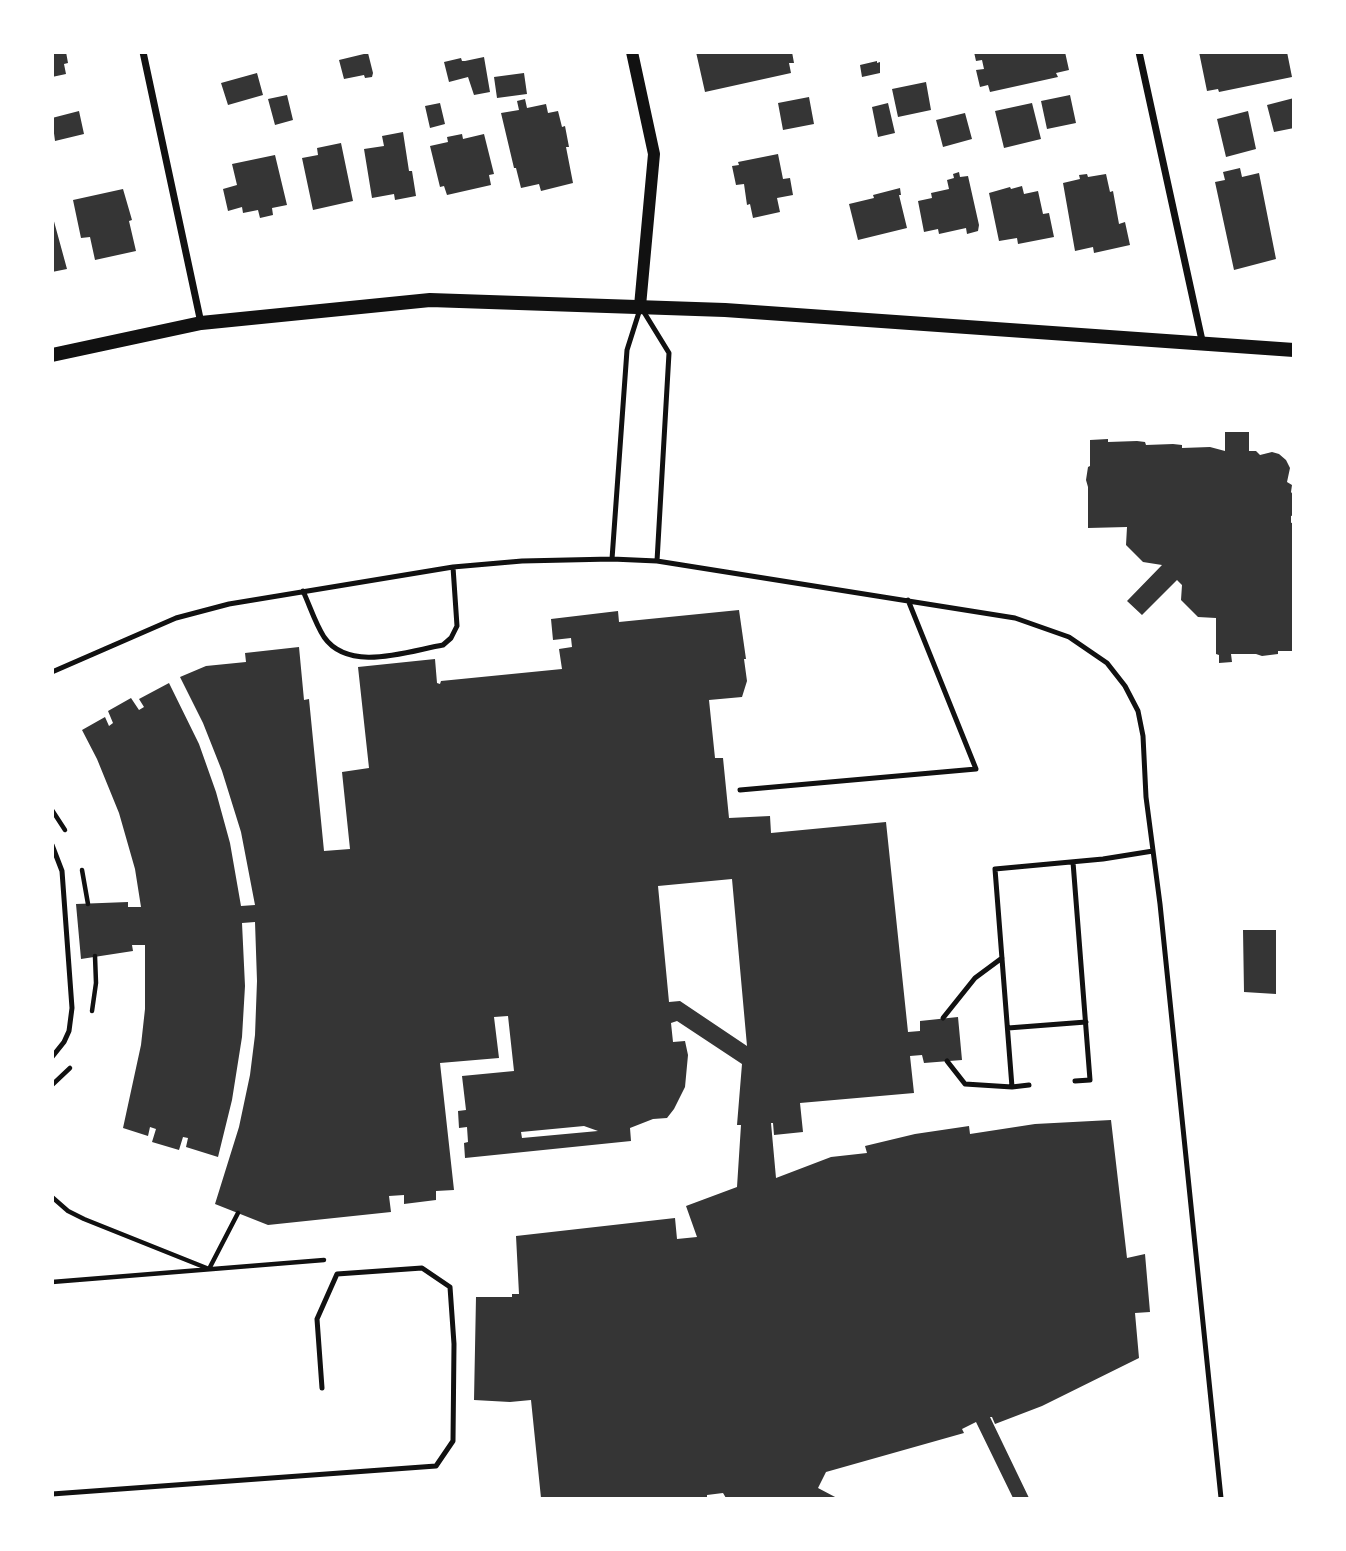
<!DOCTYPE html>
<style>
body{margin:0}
#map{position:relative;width:1346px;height:1551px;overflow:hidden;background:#fff;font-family:"PT Sans Narrow",sans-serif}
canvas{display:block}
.frame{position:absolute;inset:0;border:54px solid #fff;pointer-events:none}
</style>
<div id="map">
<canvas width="1346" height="1551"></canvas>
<div class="frame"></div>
</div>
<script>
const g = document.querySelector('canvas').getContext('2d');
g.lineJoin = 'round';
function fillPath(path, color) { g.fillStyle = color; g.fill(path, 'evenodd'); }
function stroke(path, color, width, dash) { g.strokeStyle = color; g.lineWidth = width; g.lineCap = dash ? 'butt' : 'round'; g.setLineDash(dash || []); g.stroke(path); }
const building = new Path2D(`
 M 52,52 L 66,52 L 68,63 L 64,64 L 66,74 L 52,77 Z
 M 696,52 L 792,52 L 794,63 L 789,63 L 791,73 L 705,92 Z
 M 974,52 L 1065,52 L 1069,70 L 1056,73 L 1058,77 L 990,92 L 988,85 L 980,87 L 976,70 L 984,69 L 982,60 L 976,61 Z
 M 1199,52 L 1287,52 L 1292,77 L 1219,92 L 1218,89 L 1207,91 Z
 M 368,53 L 373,73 L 372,77 L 365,78 L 364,75 L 344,79 L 339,60 Z
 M 484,57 L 490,92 L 474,95 L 468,77 L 449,82 L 444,62 L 461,58 L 462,61 L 465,61 Z
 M 877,61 L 877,63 L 880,62 L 880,73 L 862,77 L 860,65 Z
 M 257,73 L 263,95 L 228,105 L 221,83 Z
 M 524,73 L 527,94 L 497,98 L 494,77 Z
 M 926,82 L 931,110 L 898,117 L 892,89 Z
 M 287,95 L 293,120 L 275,125 L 268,99 Z
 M 1070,95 L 1076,123 L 1047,129 L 1041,101 Z
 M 809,97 L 814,124 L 783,130 L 778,103 Z
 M 1294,98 L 1294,128 L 1274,132 L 1267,105 Z
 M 525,99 L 527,108 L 546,104 L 548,113 L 558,111 L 562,127 L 565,126 L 569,147 L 566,147 L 573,183 L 541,191 L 539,184 L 521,188 L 516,168 L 514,168 L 501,113 L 519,110 L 517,101 Z
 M 440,103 L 445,124 L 430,128 L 425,106 Z
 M 888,103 L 895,133 L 878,137 L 872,107 Z
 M 1032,103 L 1041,139 L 1004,148 L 995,111 Z
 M 79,111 L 84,134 L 55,141 L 52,118 Z
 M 1248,111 L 1256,149 L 1226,157 L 1217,119 Z
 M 965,113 L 972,139 L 943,147 L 936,120 Z
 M 403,132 L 409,171 L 412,171 L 416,196 L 395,200 L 394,194 L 372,198 L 364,149 L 384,146 L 382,136 Z
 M 462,134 L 463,139 L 484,134 L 494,174 L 489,175 L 491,185 L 447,195 L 444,186 L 440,187 L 430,146 L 448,142 L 447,137 Z
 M 341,143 L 353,201 L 313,210 L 302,158 L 318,155 L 317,148 Z
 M 778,154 L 783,179 L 790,178 L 793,195 L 777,198 L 780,212 L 753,218 L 750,204 L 747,205 L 744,184 L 736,185 L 732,166 L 739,165 L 738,162 Z
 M 275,155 L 287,205 L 272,208 L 273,215 L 260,218 L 258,210 L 243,213 L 242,207 L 228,211 L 223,189 L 237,185 L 232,164 Z
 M 1240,168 L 1242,177 L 1259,173 L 1276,259 L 1234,270 L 1215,182 L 1225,180 L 1223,172 Z
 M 959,172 L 960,177 L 968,176 L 979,225 L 978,231 L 967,234 L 966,228 L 939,234 L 938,229 L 924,232 L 918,201 L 932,198 L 931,193 L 949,189 L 947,180 L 954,178 L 953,174 Z
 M 1087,174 L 1088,177 L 1106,174 L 1110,192 L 1113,191 L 1119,224 L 1125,222 L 1130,245 L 1094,253 L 1093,247 L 1075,251 L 1063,183 L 1080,179 L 1079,175 Z
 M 1022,186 L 1024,194 L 1038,191 L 1043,214 L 1049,213 L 1054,237 L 1018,244 L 1017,238 L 999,241 L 989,193 L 1010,187 L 1011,189 Z
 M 900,188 L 901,195 L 899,195 L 907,228 L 858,240 L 849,204 L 874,198 L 873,195 Z
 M 123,189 L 132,220 L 129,221 L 136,251 L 95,260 L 90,237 L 81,238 L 73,200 Z
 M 52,214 L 67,269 L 52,272 Z
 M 1225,432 L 1249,432 L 1249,451 L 1256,451 L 1260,455 L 1272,452 L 1279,454 L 1286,460 L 1290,468 L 1287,482 L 1292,485 L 1291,492 L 1294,496 L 1294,515 L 1291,516 L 1291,523 L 1294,522 L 1294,651 L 1278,651 L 1278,654 L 1262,656 L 1256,654 L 1231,654 L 1232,662 L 1219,663 L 1219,655 L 1216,654 L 1216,618 L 1198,617 L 1181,600 L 1182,585 L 1177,580 L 1142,615 L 1127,601 L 1162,565 L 1143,562 L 1126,545 L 1127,527 L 1088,528 L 1088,487 L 1086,480 L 1088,467 L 1090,466 L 1090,440 L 1108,439 L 1108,442 L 1137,441 L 1145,442 L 1146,445 L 1173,444 L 1182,445 L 1182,448 L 1210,447 L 1225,451 Z
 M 739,610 L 746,659 L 744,659 L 747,681 L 742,697 L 709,700 L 715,758 L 723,758 L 729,818 L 770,816 L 771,833 L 886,822 L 908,1032 L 920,1031 L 920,1021 L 958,1017 L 962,1060 L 924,1063 L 922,1055 L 910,1056 L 914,1093 L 800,1103 L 803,1132 L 774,1135 L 773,1123 L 771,1123 L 776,1178 L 831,1157 L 867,1153 L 865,1146 L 915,1134 L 969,1126 L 970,1134 L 1035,1124 L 1111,1120 L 1127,1258 L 1145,1254 L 1150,1312 L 1135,1313 L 1139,1358 L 1042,1406 L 995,1424 L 992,1417 L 990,1417 L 1029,1498 L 1013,1498 L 976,1422 L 962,1429 L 964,1433 L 826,1472 L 818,1488 L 837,1498 L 726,1498 L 723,1493 L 707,1495 L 707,1498 L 541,1498 L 531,1400 L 510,1402 L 474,1400 L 476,1297 L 512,1297 L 512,1294 L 519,1294 L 516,1236 L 675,1218 L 677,1239 L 697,1237 L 686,1206 L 737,1187 L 741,1125 L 737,1125 L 742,1064 L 677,1021 L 671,1023 L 673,1042 L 685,1041 L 688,1055 L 685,1087 L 674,1109 L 667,1118 L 653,1119 L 630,1128 L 631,1141 L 465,1158 L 464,1143 L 468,1142 L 467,1127 L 459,1128 L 458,1111 L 466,1110 L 462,1076 L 514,1071 L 508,1016 L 494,1017 L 499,1058 L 440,1063 L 454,1190 L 436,1191 L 436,1200 L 404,1204 L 404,1195 L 389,1196 L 391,1212 L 268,1225 L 215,1204 L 239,1127 L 250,1075 L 255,1035 L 257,981 L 255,922 L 242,923 L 245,986 L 242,1037 L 232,1100 L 218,1157 L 186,1147 L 188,1138 L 183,1137 L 179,1150 L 152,1142 L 156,1129 L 150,1127 L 148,1136 L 123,1128 L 141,1045 L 145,1009 L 145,945 L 132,945 L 133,951 L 81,959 L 76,904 L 128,902 L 128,907 L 141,907 L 135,869 L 119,813 L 97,759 L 82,730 L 105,717 L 109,726 L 113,723 L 108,711 L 131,698 L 139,710 L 144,707 L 139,699 L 169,683 L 199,744 L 216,792 L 230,843 L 241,906 L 255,905 L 241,832 L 222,771 L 203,723 L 180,677 L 206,666 L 246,662 L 245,653 L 299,647 L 304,700 L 309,699 L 324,851 L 350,849 L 342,772 L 369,768 L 358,667 L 435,659 L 437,683 L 440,684 L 441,681 L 562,669 L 559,649 L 572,647 L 571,638 L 553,640 L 551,619 L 618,611 L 619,622 ZM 732,879 L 747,1046 L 680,1001 L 669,1002 L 658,886 ZM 584,1126 L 598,1131 L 522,1138 L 521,1132 Z
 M 1243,930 L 1276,930 L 1276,994 L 1244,992 Z`);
const path = new Path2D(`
 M 52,810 L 65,830
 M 82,870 L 88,904
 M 92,1011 L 96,983 L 95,956
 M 52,1085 L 70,1068
 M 52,1197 L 68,1211 L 84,1219 L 209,1269 L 238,1213
 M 52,1282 L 324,1260`);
const service = new Path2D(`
 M 642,309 L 669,353 L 657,561
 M 612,559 L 627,350 L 640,309
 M 303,591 C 310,606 315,623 324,637 C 349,673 408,651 443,645 L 451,638 L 457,626 L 453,567
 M 52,672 L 176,618 L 229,604 L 453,567 L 522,561 L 612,559 L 657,561 L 1015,618 L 1069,637 L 1107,663 L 1125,686 L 1138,711 L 1143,736 L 1146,797 L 1160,904 L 1221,1498
 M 740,790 L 976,769 L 908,600
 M 52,845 L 62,871 L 72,1008 L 69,1031 L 64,1042 L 52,1057
 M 1073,862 L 1090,1080 L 1075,1081
 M 943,1018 L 975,978 L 1002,958
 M 1008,1028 L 1086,1022
 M 947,1061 L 965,1084 L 1012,1087
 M 1029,1085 L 1012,1087 L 995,869 L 1103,859 L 1153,851
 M 52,1494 L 436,1466 L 453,1441 L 454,1344 L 450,1287 L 422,1268 L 337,1274 L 317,1319 L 322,1388`);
const minor = new Path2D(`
 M 143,52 L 201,323
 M 1139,52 L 1203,345`);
const tertiary = new Path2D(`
 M 632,52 L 654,154 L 640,306`);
const secondary = new Path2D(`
 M 52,355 L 201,323 L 430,300 L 725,310 L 1294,350`);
fillPath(building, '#353535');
stroke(path, '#111', 4.5);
stroke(service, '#111', 5);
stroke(minor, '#111', 7);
stroke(tertiary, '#111', 12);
stroke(secondary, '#111', 14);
</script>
